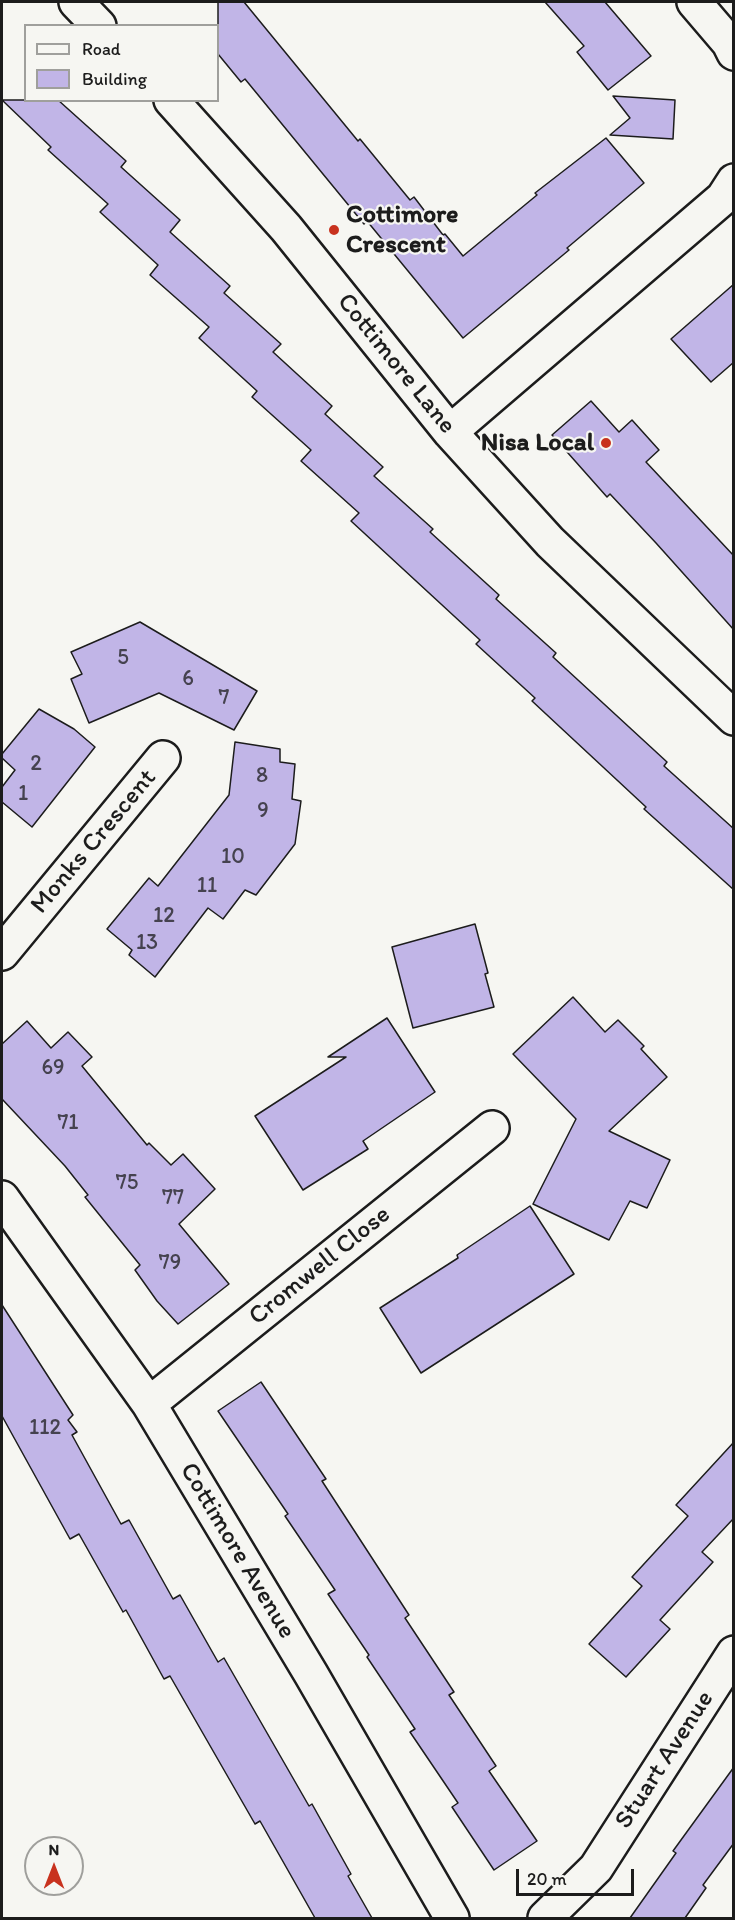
<!DOCTYPE html>
<style>
body{margin:0}
#map{position:relative;width:735px;height:1920px;overflow:hidden;background:#f6f6f2;font-family:Itim,sans-serif}
canvas{display:block}
.frame{position:absolute;inset:0;border:3px solid #1c1c1c;pointer-events:none}
.legend{position:absolute;left:24px;top:24px;width:195px;height:78px;box-sizing:border-box;background:#f6f6f2;border:2px solid #9f9f9c;margin:0;padding:8px 10px;list-style:none;font-size:18px;color:#1c1c1c}
.legend li{display:flex;align-items:center;gap:12px;height:30px}
.legend b{width:30px;border:2px solid #9f9f9c}
.north{position:absolute;left:24px;top:1836px;width:60px;height:60px;box-sizing:border-box;background:#f6f6f2;border:2px solid #9f9f9c;border-radius:50%;rotate:0deg;font-size:16px;font-weight:700;line-height:24px;text-align:center;color:#1c1c1c}
.north::after{content:'';display:block;margin:auto;width:21px;height:27px;background:#c8321e;clip-path:polygon(50% 0,100% 100%,50% 72%,0 100%)}
.scale{position:absolute;left:516px;top:1869px;width:118px;height:27px;box-sizing:border-box;border:3px solid #1c1c1c;border-top:0;padding-left:8px;font-size:18px;line-height:21px;white-space:nowrap;color:#1c1c1c;-webkit-text-stroke:4px #f6f6f2;paint-order:stroke}
</style>
<div id="map">
<canvas width="735" height="1920"></canvas>
<div class="frame"></div>
<ul class="legend">
<li><b style="height:8px;background:#f6f6f2"></b>Road</li>
<li><b style="height:16px;background:#c1b5e7"></b>Building</li>
</ul>
<div class="north">N</div>
<div class="scale">20 m</div>
</div>
<script>
const g = document.querySelector('canvas').getContext('2d');
g.lineJoin = 'round';
function fillPath(path, color) { g.fillStyle = color; g.fill(path, 'evenodd'); }
function stroke(path, color, width, dash) { g.strokeStyle = color; g.lineWidth = width; g.lineCap = dash ? 'butt' : 'round'; g.setLineDash(dash || []); g.stroke(path); }
function label(font, color, halo, rows, align = 'center') {
  g.font = font + ' Itim,sans-serif'; g.lineWidth = 4.5; g.setLineDash([]); g.textBaseline = 'middle'; g.strokeStyle = halo; g.fillStyle = color; for (const [text, x, y, turn = 0] of rows) {
    g.save(); g.translate(x, y); g.rotate((+turn || 0) * Math.PI / 180); g.textAlign = isNaN(turn) ? turn : align; if (halo) g.strokeText(text, 0, 0); g.fillText(text, 0, 0); g.restore();
  }
}
const building = new Path2D(`
 M 218,2 L 244,2 L 358,141 L 360,139 L 410,200 L 414,197 L 443,235 L 445,234 L 463,256 L 537,195 L 535,193 L 606,138 L 644,183 L 567,248 L 569,250 L 463,338 L 367,221 L 364,224 L 245,79 L 241,82 L 218,54 Z
 M 545,2 L 605,2 L 651,56 L 608,90 L 577,52 L 584,46 Z
 M 613,96 L 675,100 L 673,139 L 610,135 L 630,118 Z
 M 2,100 L 58,100 L 126,161 L 121,167 L 180,220 L 170,232 L 230,286 L 224,293 L 281,344 L 273,352 L 332,406 L 325,414 L 383,467 L 374,476 L 433,529 L 430,532 L 499,595 L 496,599 L 556,653 L 553,657 L 667,762 L 664,766 L 734,829 L 734,890 L 644,809 L 646,807 L 532,701 L 535,698 L 476,644 L 480,640 L 351,521 L 359,513 L 301,461 L 311,450 L 252,397 L 257,391 L 199,338 L 209,327 L 150,275 L 158,265 L 100,212 L 108,204 L 48,150 L 51,147 Z
 M 734,284 L 734,362 L 711,382 L 671,339 Z
 M 591,401 L 619,432 L 632,420 L 659,450 L 646,462 L 734,556 L 734,630 L 656,543 L 610,494 L 607,497 L 552,435 Z
 M 140,622 L 257,691 L 234,730 L 159,693 L 89,723 L 71,679 L 82,674 L 71,652 Z
 M 39,709 L 74,729 L 95,747 L 32,827 L 2,802 L 2,787 L 15,770 L 2,758 L 2,754 Z
 M 235,742 L 280,749 L 280,762 L 295,764 L 292,799 L 301,801 L 295,844 L 256,895 L 245,890 L 223,919 L 208,908 L 155,977 L 129,955 L 132,950 L 107,929 L 149,878 L 158,886 L 229,795 Z
 M 475,924 L 488,973 L 485,974 L 494,1007 L 413,1028 L 392,947 Z
 M 573,997 L 605,1032 L 618,1020 L 644,1046 L 641,1049 L 667,1077 L 609,1131 L 670,1160 L 647,1208 L 630,1201 L 609,1240 L 533,1204 L 576,1119 L 513,1054 Z
 M 387,1018 L 435,1092 L 363,1141 L 368,1149 L 303,1190 L 255,1116 L 346,1057 L 328,1057 Z
 M 27,1021 L 51,1048 L 68,1032 L 92,1057 L 82,1066 L 147,1145 L 149,1143 L 171,1165 L 183,1154 L 215,1189 L 179,1224 L 229,1284 L 178,1324 L 157,1301 L 135,1270 L 140,1265 L 85,1197 L 88,1195 L 65,1166 L 2,1099 L 2,1044 Z
 M 530,1206 L 574,1274 L 421,1373 L 380,1308 L 458,1258 L 457,1255 Z
 M 2,1305 L 73,1415 L 68,1420 L 77,1432 L 72,1435 L 121,1524 L 129,1520 L 173,1599 L 180,1595 L 218,1662 L 224,1658 L 309,1806 L 312,1804 L 351,1874 L 348,1876 L 372,1918 L 315,1918 L 260,1821 L 255,1824 L 170,1676 L 164,1679 L 126,1610 L 123,1612 L 79,1534 L 70,1539 L 2,1416 Z
 M 261,1382 L 326,1479 L 322,1481 L 409,1615 L 405,1618 L 454,1692 L 449,1695 L 496,1766 L 489,1771 L 537,1841 L 494,1870 L 452,1807 L 458,1803 L 410,1732 L 415,1729 L 367,1657 L 369,1655 L 328,1594 L 335,1590 L 285,1516 L 288,1514 L 218,1411 Z
 M 734,1442 L 734,1518 L 702,1552 L 713,1562 L 660,1620 L 670,1629 L 626,1677 L 589,1644 L 642,1586 L 632,1577 L 688,1516 L 676,1505 Z
 M 734,1767 L 734,1843 L 703,1885 L 706,1888 L 685,1918 L 630,1918 L 676,1853 L 673,1851 Z`);
const minor = new Path2D(`
 M 76,2 L 99,26
 M 694,2 L 729,43 L 734,53
 M 171,100 L 286,228 L 450,432 L 550,542 L 734,718
 M 450,432 L 723,198 L 734,181
 M 2,953 L 163,758
 M 2,1198 L 149,1404 L 311,1674 L 452,1918
 M 149,1404 L 492,1128
 M 545,1918 L 596,1868 L 734,1653`);
const markers = [
 [334,230,6,"#c8321e"],
 [606,443,6,"#c8321e"]
];
const numberNames = [
 ["5",123,658],
 ["6",188,679],
 ["7",224,698],
 ["2",36,764],
 ["8",262,776],
 ["1",23,794],
 ["9",263,811],
 ["10",233,857],
 ["11",207,886],
 ["12",164,916],
 ["13",147,943],
 ["69",53,1068],
 ["71",68,1123],
 ["75",127,1183],
 ["77",173,1198],
 ["79",170,1263],
 ["112",45,1428]
];
const poiNames = [
 ["Cottimore",346,215],
 ["Crescent",346,245],
 ["Nisa Local",594,443,"right"]
];
const streetNames = [
 ["Cottimore Lane",396,364,51],
 ["Monks Crescent",94,842,-50],
 ["Cromwell Close",320,1266,-39],
 ["Cottimore Avenue",237,1551,59],
 ["Stuart Avenue",665,1760,-57]
];
fillPath(building, '#c1b5e7');
stroke(building, '#1c1c1c', 1.5);
stroke(minor, '#1c1c1c', 38);
stroke(minor, '#f6f6f2', 33);
for (const [x, y, r, color] of markers) { const dot = new Path2D(); dot.arc(x, y, r, 0, 2 * Math.PI); g.fillStyle = color; g.fill(dot); stroke(dot, '#f6f6f2', 2); }
label('22px', '#45424f', null, numberNames);
label('bold 26px', '#1c1c1c', '#f6f6f2', poiNames, 'left');
label('26px', '#1c1c1c', '#f6f6f2', streetNames);
</script>
